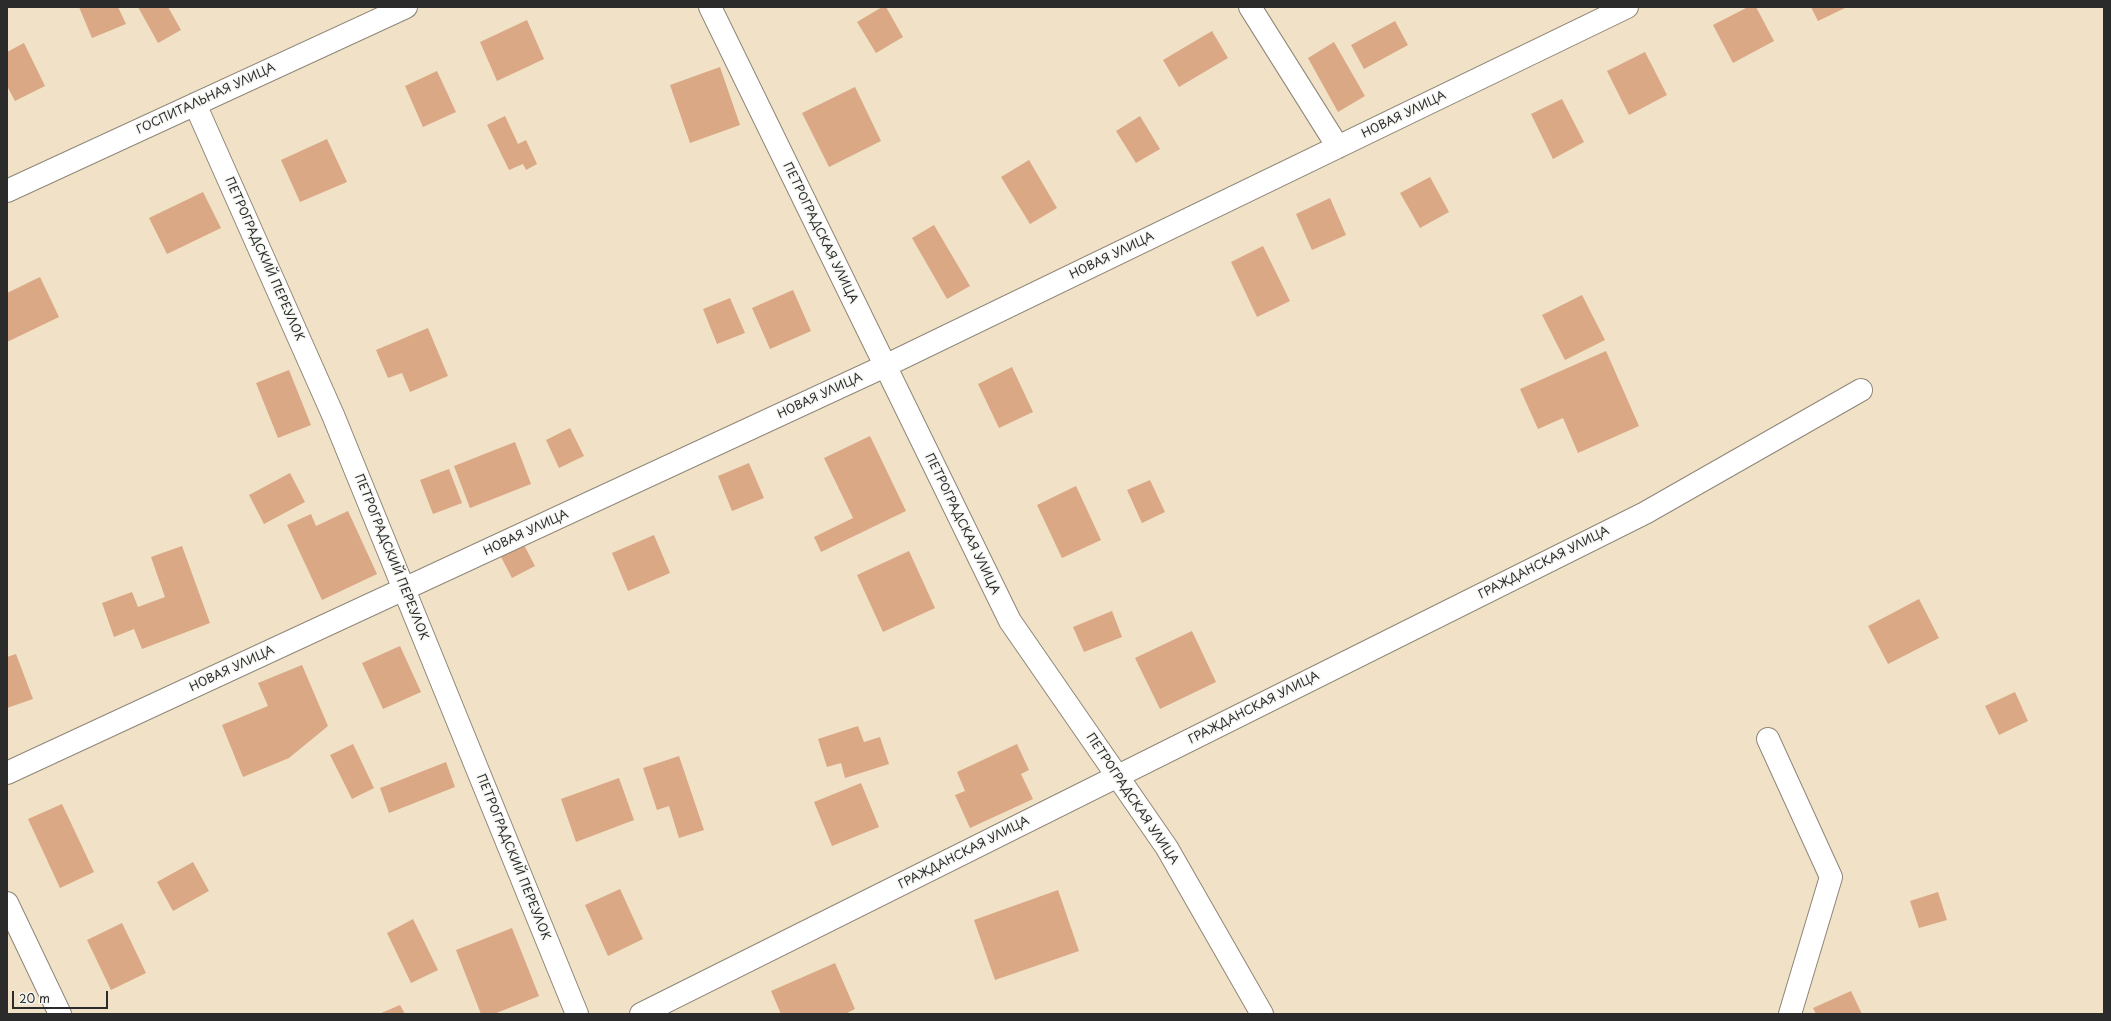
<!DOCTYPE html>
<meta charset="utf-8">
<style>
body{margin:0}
#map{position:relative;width:2111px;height:1021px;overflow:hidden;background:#f1e1c6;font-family:"Playpen Sans",sans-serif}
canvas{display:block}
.frame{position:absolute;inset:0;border:8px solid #2b2b2b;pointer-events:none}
.scale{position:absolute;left:12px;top:991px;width:96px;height:18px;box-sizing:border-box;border:2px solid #2b2b2b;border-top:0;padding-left:5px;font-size:12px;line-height:14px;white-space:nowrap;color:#2b2b2b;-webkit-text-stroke:3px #f6f6f2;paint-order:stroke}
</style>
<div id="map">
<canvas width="2111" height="1021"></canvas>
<div class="frame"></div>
<div class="scale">20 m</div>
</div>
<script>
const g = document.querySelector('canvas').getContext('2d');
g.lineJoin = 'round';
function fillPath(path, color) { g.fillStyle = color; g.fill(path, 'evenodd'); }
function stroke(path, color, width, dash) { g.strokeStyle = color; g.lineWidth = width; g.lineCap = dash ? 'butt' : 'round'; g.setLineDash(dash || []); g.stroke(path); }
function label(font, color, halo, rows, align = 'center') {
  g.font = font + ' "Playpen Sans",sans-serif'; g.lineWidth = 3; g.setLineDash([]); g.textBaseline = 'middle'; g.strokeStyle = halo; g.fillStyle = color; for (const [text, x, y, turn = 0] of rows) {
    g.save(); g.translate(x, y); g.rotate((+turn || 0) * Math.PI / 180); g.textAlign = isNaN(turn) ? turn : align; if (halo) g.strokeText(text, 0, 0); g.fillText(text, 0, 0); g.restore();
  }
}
const building = new Path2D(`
 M 79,7 L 118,7 L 126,24 L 92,38 Z
 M 138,7 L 168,7 L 181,30 L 158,43 Z
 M 882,7 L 886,7 L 903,37 L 876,53 L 857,22 Z
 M 1748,7 L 1756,7 L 1774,41 L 1733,63 L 1713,25 Z
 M 1811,7 L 1847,7 L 1818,21 Z
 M 527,20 L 544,59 L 497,81 L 480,42 Z
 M 1395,21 L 1408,45 L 1364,69 L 1351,45 Z
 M 1212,31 L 1228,58 L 1179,87 L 1163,60 Z
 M 1334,42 L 1365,96 L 1338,112 L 1308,58 Z
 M 24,43 L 45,86 L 15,101 L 7,86 L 7,52 Z
 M 1645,52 L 1667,95 L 1629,115 L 1607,71 Z
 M 720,67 L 740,125 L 690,143 L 670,85 Z
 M 437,71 L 456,112 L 423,127 L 405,86 Z
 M 855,87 L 881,141 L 829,167 L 802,113 Z
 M 1562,99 L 1584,142 L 1553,159 L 1531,114 Z
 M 505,116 L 518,144 L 526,140 L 537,164 L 526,170 L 523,164 L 509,170 L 487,125 Z
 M 1140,116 L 1160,149 L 1136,163 L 1116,131 Z
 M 327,139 L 347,182 L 300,202 L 281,160 Z
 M 1029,160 L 1057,208 L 1030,224 L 1001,177 Z
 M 1430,177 L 1449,212 L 1420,228 L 1400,193 Z
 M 203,192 L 221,228 L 167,254 L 149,218 Z
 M 1330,198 L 1346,235 L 1312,250 L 1296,214 Z
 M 934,225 L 970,286 L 947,299 L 912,238 Z
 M 1263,246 L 1290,301 L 1257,317 L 1231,262 Z
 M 40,277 L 59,317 L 7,342 L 7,293 Z
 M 793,290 L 811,331 L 770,349 L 752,308 Z
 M 1582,295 L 1605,340 L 1565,360 L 1542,315 Z
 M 730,298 L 745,333 L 717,344 L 703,309 Z
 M 428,328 L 448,376 L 410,392 L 402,373 L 388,378 L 376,350 Z
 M 1606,351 L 1639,426 L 1578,453 L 1563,418 L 1538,429 L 1520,389 Z
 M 1012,367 L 1033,412 L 999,428 L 978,384 Z
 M 289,370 L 311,425 L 278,438 L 256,383 Z
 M 570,428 L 584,456 L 559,468 L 546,440 Z
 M 870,436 L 906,511 L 821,552 L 814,537 L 853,518 L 824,458 Z
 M 515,442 L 531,484 L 470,508 L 454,466 Z
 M 749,463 L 764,498 L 732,511 L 718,476 Z
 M 449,469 L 462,503 L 433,514 L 420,480 Z
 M 290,473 L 305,502 L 264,524 L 249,495 Z
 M 1150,480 L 1165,512 L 1142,523 L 1127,490 Z
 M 1076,486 L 1101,540 L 1062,558 L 1037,505 Z
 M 348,511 L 377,574 L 322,600 L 287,525 L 311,514 L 316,526 Z
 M 654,535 L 670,573 L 628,591 L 612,553 Z
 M 523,543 L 535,566 L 512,578 L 500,555 Z
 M 182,546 L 210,623 L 142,649 L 134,629 L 114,637 L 102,603 L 132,592 L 138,607 L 165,597 L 151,557 Z
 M 909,551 L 935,608 L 883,632 L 857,575 Z
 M 1919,599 L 1939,638 L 1888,664 L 1868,626 Z
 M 1112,611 L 1122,637 L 1084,652 L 1073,627 Z
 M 1192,631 L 1216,682 L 1160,709 L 1135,658 Z
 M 400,646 L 421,692 L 383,709 L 362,663 Z
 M 16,654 L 33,699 L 7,708 L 7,657 Z
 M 302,665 L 328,726 L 289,758 L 243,777 L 222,725 L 268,706 L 258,683 Z
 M 2015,692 L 2028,721 L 1999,735 L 1985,706 Z
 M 858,726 L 864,742 L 880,737 L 889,764 L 845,778 L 841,763 L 827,767 L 818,739 Z
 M 353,744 L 374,788 L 352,799 L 330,755 Z
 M 1017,744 L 1029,770 L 1021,774 L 1033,799 L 970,828 L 955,795 L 965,791 L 957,772 Z
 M 679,756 L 704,830 L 679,838 L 669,806 L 657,810 L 643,768 Z
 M 446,762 L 455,787 L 389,813 L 380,788 Z
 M 619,778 L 634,820 L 576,842 L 561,799 Z
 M 861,783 L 879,827 L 832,846 L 814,802 Z
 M 62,804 L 94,872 L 60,888 L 28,819 Z
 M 193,862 L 209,891 L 173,911 L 157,882 Z
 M 620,889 L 643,939 L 608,956 L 585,905 Z
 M 1058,890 L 1079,951 L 995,980 L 974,920 Z
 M 1938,892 L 1947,920 L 1919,928 L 1910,901 Z
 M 413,919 L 438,970 L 411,983 L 387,933 Z
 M 122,923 L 146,973 L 111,990 L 87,940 Z
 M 512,928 L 539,996 L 494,1014 L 481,1014 L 456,950 Z
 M 835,963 L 855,1009 L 845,1014 L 781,1014 L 771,991 Z
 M 1851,991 L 1862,1014 L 1816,1014 L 1813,1008 Z
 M 400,1005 L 405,1014 L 379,1014 Z`);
const minor = new Path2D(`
 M 710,7 L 1010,621 L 1167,848 L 1262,1014
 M 1250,7 L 1338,147
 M 195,104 L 333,415 L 577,1014
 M 7,191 L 406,7
 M 1768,739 L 1831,877 L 1790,1014
 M 7,773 L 885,366 L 1627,7
 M 7,903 L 60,1014
 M 641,1014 L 1645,513 L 1861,390`);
const streetNames = [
 ["ГОСПИТАЛЬНАЯ УЛИЦА",206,99,-25],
 ["НОВАЯ УЛИЦА",1404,115,-26],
 ["ПЕТРОГРАДСКАЯ УЛИЦА",820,233,64],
 ["НОВАЯ УЛИЦА",1112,256,-26],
 ["ПЕТРОГРАДСКИЙ ПЕРЕУЛОК",264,259,66],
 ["НОВАЯ УЛИЦА",820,396,-25],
 ["ПЕТРОГРАДСКАЯ УЛИЦА",962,524,64],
 ["НОВАЯ УЛИЦА",526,533,-25],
 ["ПЕТРОГРАДСКИЙ ПЕРЕУЛОК",391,557,68],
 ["ГРАЖДАНСКАЯ УЛИЦА",1544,563,-27],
 ["НОВАЯ УЛИЦА",232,669,-25],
 ["ГРАЖДАНСКАЯ УЛИЦА",1254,708,-27],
 ["ПЕТРОГРАДСКАЯ УЛИЦА",1132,799,56],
 ["ГРАЖДАНСКАЯ УЛИЦА",964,853,-27],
 ["ПЕТРОГРАДСКИЙ ПЕРЕУЛОК",513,857,68]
];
fillPath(building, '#daa885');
stroke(minor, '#8e8678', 24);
stroke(minor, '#fff', 22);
label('12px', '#2b2b2b', '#f6f6f2', streetNames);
</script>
